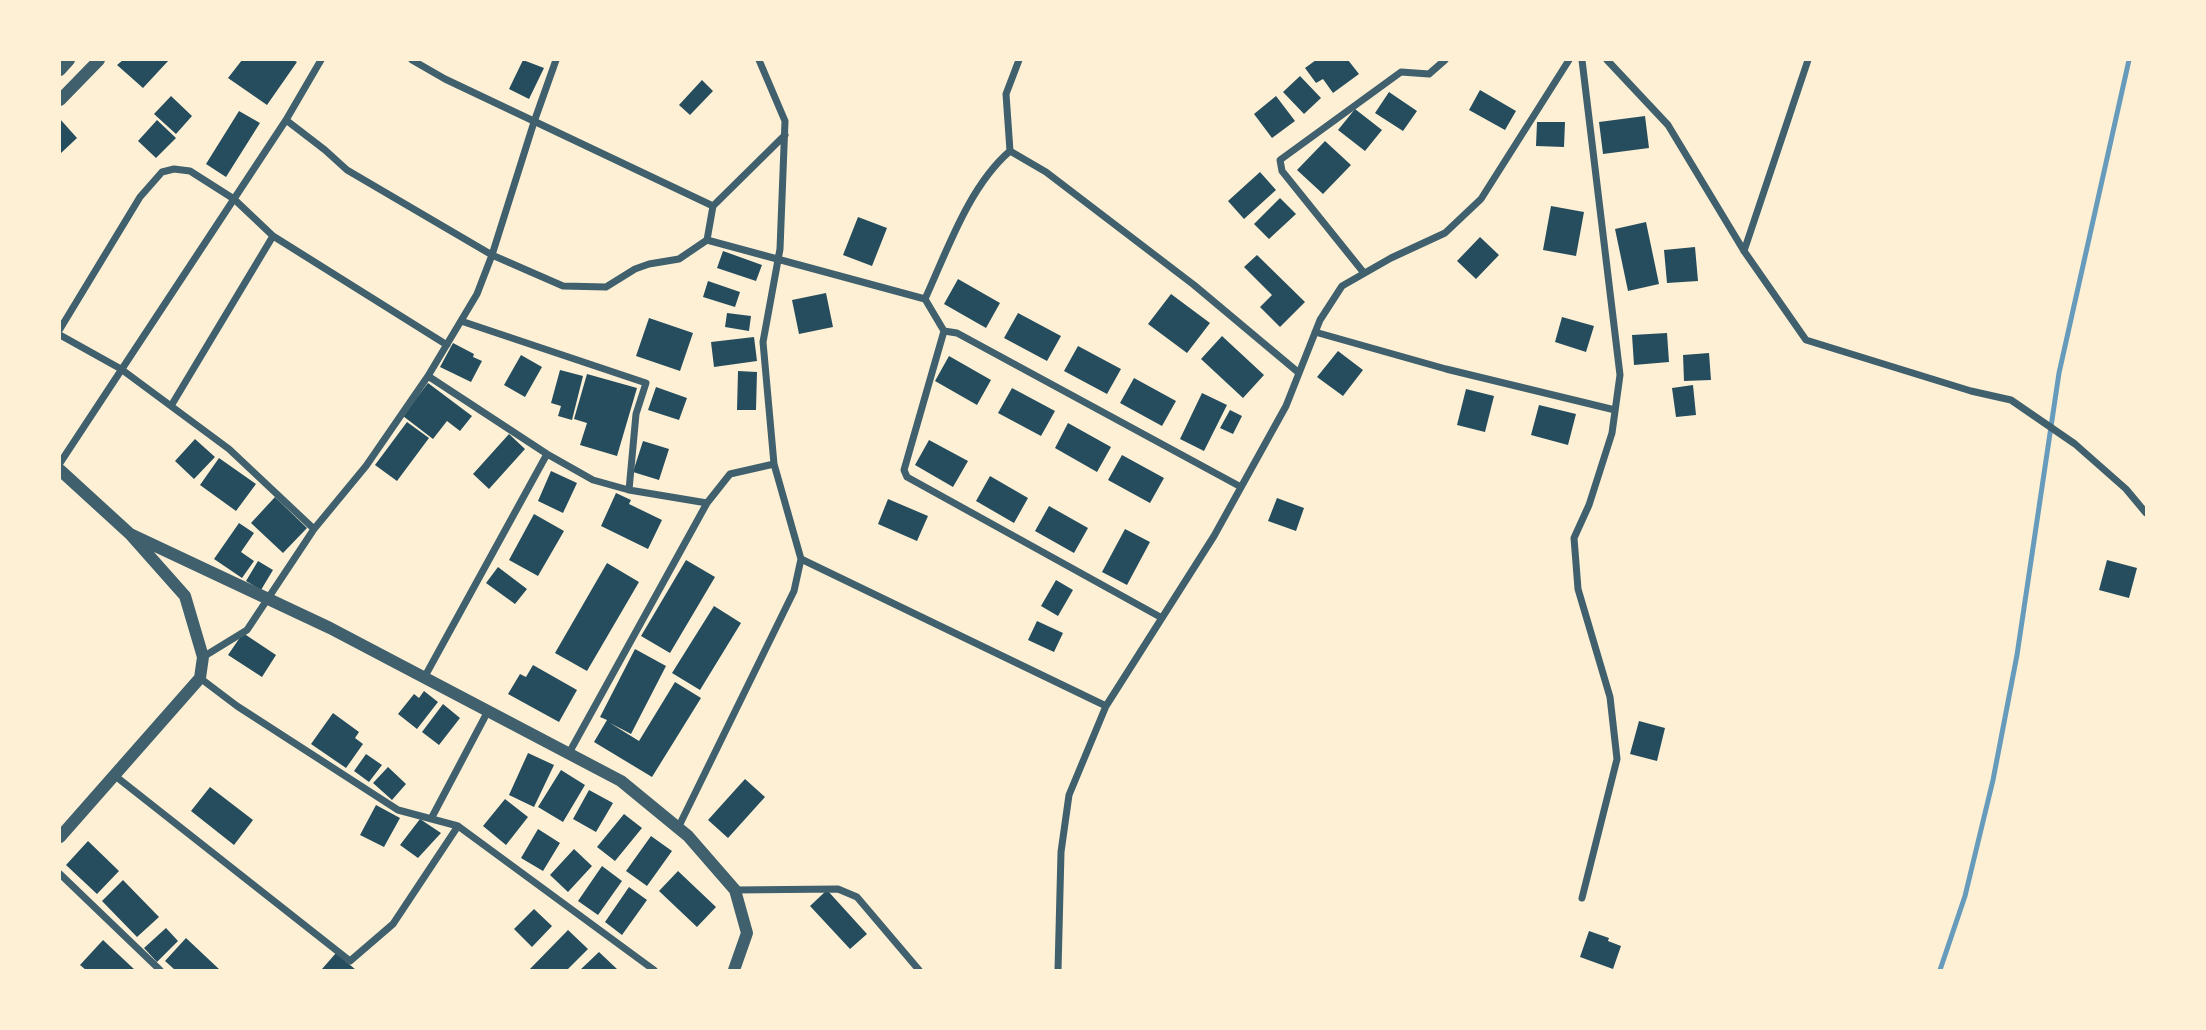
<!DOCTYPE html>
<style>
body{margin:0}
#map{position:relative;width:2206px;height:1030px;overflow:hidden;background:#fdf0d5;font-family:"Roboto Condensed",sans-serif}
canvas{display:block}
.frame{position:absolute;inset:0;border:61px solid #fdf0d5;pointer-events:none}
</style>
<div id="map">
<canvas width="2206" height="1030"></canvas>
<div class="frame"></div>
</div>
<script>
const g = document.querySelector('canvas').getContext('2d');
g.lineJoin = 'round';
function stroke(path, color, width, dash) { g.strokeStyle = color; g.lineWidth = width; g.lineCap = dash ? 'butt' : 'round'; g.setLineDash(dash || []); g.stroke(path); }
function fillPath(path, color) { g.fillStyle = color; g.fill(path, 'evenodd'); }
const stream = new Path2D(`
 M 1940,970 L 1965,896 L 1993,780 L 2017,655 L 2059,373 L 2129,60`);
const building = new Path2D(`
 M 123,60 L 169,60 L 143,88 L 117,65 Z
 M 242,60 L 293,60 L 297,62 L 267,105 L 228,78 Z
 M 523,60 L 544,68 L 529,99 L 509,89 Z
 M 1316,60 L 1348,60 L 1359,74 L 1333,93 L 1323,79 L 1316,83 L 1305,68 Z
 M 1300,76 L 1321,98 L 1304,114 L 1283,92 Z
 M 702,80 L 713,91 L 690,115 L 679,105 Z
 M 1480,90 L 1516,111 L 1505,130 L 1469,110 Z
 M 1389,92 L 1417,111 L 1403,131 L 1375,113 Z
 M 171,96 L 192,116 L 176,134 L 154,114 Z
 M 1276,96 L 1295,121 L 1272,138 L 1254,114 Z
 M 1355,109 L 1382,130 L 1365,151 L 1338,130 Z
 M 239,111 L 260,123 L 226,177 L 206,164 Z
 M 1645,116 L 1649,148 L 1603,154 L 1599,122 Z
 M 60,119 L 77,138 L 60,154 Z
 M 157,120 L 176,138 L 156,158 L 138,141 Z
 M 1537,122 L 1565,122 L 1564,147 L 1536,146 Z
 M 1325,141 L 1351,165 L 1323,194 L 1297,170 Z
 M 1260,172 L 1276,190 L 1244,219 L 1228,201 Z
 M 1280,198 L 1296,214 L 1269,239 L 1254,224 Z
 M 1551,206 L 1584,212 L 1576,256 L 1543,250 Z
 M 858,217 L 887,228 L 872,266 L 843,255 Z
 M 1646,222 L 1659,284 L 1628,291 L 1615,229 Z
 M 1480,237 L 1499,255 L 1476,279 L 1457,261 Z
 M 1695,247 L 1698,281 L 1667,283 L 1664,250 Z
 M 723,251 L 762,265 L 756,281 L 717,268 Z
 M 1257,255 L 1305,302 L 1280,327 L 1260,307 L 1272,295 L 1244,267 Z
 M 958,279 L 1000,303 L 986,328 L 944,304 Z
 M 708,281 L 740,292 L 735,307 L 703,297 Z
 M 826,293 L 833,327 L 799,334 L 792,300 Z
 M 1171,294 L 1210,323 L 1187,353 L 1148,324 Z
 M 727,313 L 751,316 L 749,331 L 725,327 Z
 M 1018,313 L 1061,336 L 1047,361 L 1004,338 Z
 M 1562,317 L 1594,326 L 1586,352 L 1555,342 Z
 M 649,318 L 693,333 L 680,371 L 636,356 Z
 M 1667,333 L 1669,362 L 1634,365 L 1632,335 Z
 M 1222,336 L 1264,375 L 1243,398 L 1201,359 Z
 M 754,337 L 757,361 L 714,367 L 711,342 Z
 M 453,343 L 474,354 L 473,357 L 482,361 L 471,382 L 440,367 Z
 M 1078,346 L 1121,369 L 1107,394 L 1064,371 Z
 M 1338,351 L 1363,370 L 1343,396 L 1317,377 Z
 M 1709,353 L 1711,380 L 1684,381 L 1683,355 Z
 M 521,355 L 542,367 L 525,397 L 504,385 Z
 M 949,356 L 991,380 L 977,405 L 935,381 Z
 M 560,370 L 583,376 L 572,420 L 558,416 L 561,406 L 551,403 Z
 M 738,371 L 757,372 L 756,410 L 737,410 Z
 M 587,374 L 637,388 L 617,456 L 580,445 L 587,423 L 574,419 Z
 M 1134,378 L 1176,401 L 1162,426 L 1120,403 Z
 M 428,383 L 472,416 L 460,431 L 447,421 L 433,439 L 403,416 Z
 M 1693,385 L 1696,415 L 1676,417 L 1672,388 Z
 M 656,387 L 687,398 L 679,420 L 648,410 Z
 M 1012,388 L 1055,411 L 1041,436 L 998,413 Z
 M 1466,389 L 1494,396 L 1485,432 L 1457,425 Z
 M 1202,393 L 1227,405 L 1204,451 L 1180,439 Z
 M 1539,405 L 1576,414 L 1568,445 L 1531,435 Z
 M 1230,410 L 1242,416 L 1233,434 L 1220,428 Z
 M 407,422 L 429,438 L 397,481 L 375,465 Z
 M 1068,423 L 1111,447 L 1097,472 L 1055,448 Z
 M 509,434 L 525,449 L 489,489 L 473,474 Z
 M 195,439 L 215,457 L 194,479 L 175,461 Z
 M 929,440 L 968,461 L 953,487 L 915,465 Z
 M 643,441 L 669,449 L 659,480 L 633,472 Z
 M 1122,455 L 1164,478 L 1150,503 L 1108,480 Z
 M 219,458 L 256,484 L 236,511 L 200,485 Z
 M 551,471 L 577,483 L 563,513 L 538,501 Z
 M 990,476 L 1028,498 L 1014,523 L 976,501 Z
 M 616,493 L 631,500 L 629,504 L 662,520 L 648,549 L 601,526 Z
 M 275,497 L 307,528 L 283,553 L 251,523 Z
 M 1277,498 L 1304,508 L 1296,531 L 1268,521 Z
 M 888,499 L 928,516 L 917,541 L 878,524 Z
 M 1049,506 L 1088,528 L 1074,553 L 1035,531 Z
 M 534,514 L 564,531 L 538,576 L 509,560 Z
 M 239,523 L 254,533 L 241,552 L 254,561 L 242,578 L 214,559 Z
 M 1125,529 L 1150,542 L 1127,585 L 1102,572 Z
 M 686,560 L 715,577 L 670,653 L 641,636 Z
 M 2107,560 L 2137,568 L 2129,598 L 2099,590 Z
 M 258,561 L 273,570 L 261,590 L 246,581 Z
 M 607,563 L 639,582 L 587,671 L 555,653 Z
 M 498,567 L 527,589 L 515,604 L 486,583 Z
 M 1056,580 L 1073,590 L 1058,616 L 1041,606 Z
 M 714,606 L 741,623 L 700,690 L 672,673 Z
 M 1037,621 L 1063,633 L 1054,652 L 1028,640 Z
 M 243,633 L 276,655 L 262,677 L 228,655 Z
 M 635,649 L 666,666 L 631,734 L 610,723 L 639,741 L 675,682 L 701,698 L 652,777 L 594,742 L 607,720 L 600,717 Z
 M 533,665 L 577,690 L 559,722 L 508,694 L 520,674 L 526,677 Z
 M 424,691 L 438,702 L 417,729 L 398,714 L 414,694 L 419,698 Z
 M 443,704 L 460,718 L 439,745 L 422,732 Z
 M 333,713 L 359,732 L 355,738 L 363,744 L 346,768 L 311,744 Z
 M 1639,721 L 1665,728 L 1657,761 L 1630,754 Z
 M 528,753 L 554,765 L 534,807 L 509,795 Z
 M 366,754 L 382,765 L 369,782 L 354,771 Z
 M 388,767 L 406,784 L 392,800 L 373,783 Z
 M 561,770 L 585,785 L 563,822 L 538,807 Z
 M 745,779 L 765,797 L 728,838 L 708,820 Z
 M 210,787 L 253,820 L 234,845 L 191,811 Z
 M 589,790 L 613,803 L 596,832 L 573,819 Z
 M 505,799 L 528,817 L 506,845 L 483,826 Z
 M 376,805 L 400,818 L 384,847 L 360,835 Z
 M 624,814 L 642,828 L 615,861 L 597,847 Z
 M 420,819 L 441,833 L 418,858 L 400,845 Z
 M 538,829 L 560,843 L 543,871 L 521,858 Z
 M 651,836 L 672,851 L 647,886 L 626,871 Z
 M 88,841 L 119,871 L 97,894 L 66,865 Z
 M 574,849 L 592,866 L 568,892 L 550,875 Z
 M 602,866 L 622,881 L 598,915 L 578,901 Z
 M 678,871 L 716,907 L 697,927 L 659,891 Z
 M 123,880 L 159,917 L 137,937 L 102,901 Z
 M 629,887 L 647,900 L 622,935 L 605,922 Z
 M 827,890 L 867,934 L 850,949 L 810,906 Z
 M 534,909 L 552,926 L 532,947 L 514,929 Z
 M 166,928 L 178,941 L 157,962 L 144,948 Z
 M 568,930 L 588,949 L 567,970 L 529,970 Z
 M 1589,931 L 1609,938 L 1608,941 L 1621,946 L 1613,969 L 1580,957 Z
 M 186,938 L 220,970 L 175,970 L 165,961 Z
 M 103,940 L 135,970 L 86,970 L 80,965 Z
 M 599,952 L 617,969 L 580,970 Z
 M 336,953 L 356,970 L 325,970 L 322,969 Z`);
const minor = new Path2D(`
 M 412,60 L 445,79 L 713,206
 M 1607,60 L 1668,125 L 1744,251 L 1806,340 L 1971,391 L 2011,400 L 2075,444 L 2126,489 L 2146,513
 M 286,120 L 325,150 L 347,170 L 492,255 L 563,286 L 606,287 L 635,269 L 649,264 L 679,259 L 707,240 L 713,206 L 785,135
 M 1010,151 L 1046,172 L 1194,285 L 1299,373
 M 1010,151 L 1006,94 L 1019,60
 M 707,240 L 925,299 L 944,331 L 957,333 L 1241,487
 M 1744,251 L 1808,60
 M 1364,273 L 1282,171 L 1280,160 L 1401,72 L 1429,74 L 1445,60
 M 925,299 C 947,251 969,186 1010,151
 M 461,321 L 646,383 L 636,414 L 629,490
 M 60,329 L 140,197 L 162,172 L 174,169 L 190,171 L 234,199 L 273,236 L 447,345
 M 944,331 L 904,470 L 907,477 L 1162,618
 M 1315,332 L 1446,369 L 1615,410
 M 60,335 L 121,369 L 229,449 L 314,529
 M 428,376 L 547,454 L 593,480 L 629,490 L 707,503
 M 171,406 L 273,236
 M 60,463 L 286,120 L 321,60
 M 801,559 L 1106,706
 M 203,657 L 247,630 L 314,529 L 366,466 L 428,376 L 477,294 L 492,255 L 534,122 L 556,60
 M 200,678 L 237,706 L 398,810 L 458,826 L 654,970
 M 424,678 L 547,454
 M 569,753 L 707,503 L 730,474 L 774,464
 M 114,775 L 350,961 L 393,924 L 458,826
 M 432,817 L 488,711
 M 678,828 L 794,591 L 801,559 L 774,464 L 763,342 L 780,249 L 785,121 L 759,60
 M 60,874 L 160,970
 M 735,890 L 838,889 L 857,897 L 919,970
 M 1582,898 L 1617,759 L 1610,697 L 1578,589 L 1574,538 L 1589,505 L 1612,433 L 1620,375 L 1582,60
 M 1058,970 L 1061,852 L 1069,795 L 1106,706 L 1214,536 L 1286,406 L 1320,320 L 1342,286 L 1391,258 L 1445,233 L 1481,199 L 1569,60`);
const tertiary = new Path2D(`
 M 60,70 L 69,60
 M 60,100 L 99,60
 M 60,470 L 130,534 L 185,596 L 203,657 L 200,678 L 60,837
 M 130,534 L 330,628 L 621,781 L 688,836 L 735,890 L 747,933 L 734,970`);
stroke(stream, '#669bbc', 5);
fillPath(building, '#264d5e');
stroke(minor, '#3f606c', 7);
stroke(tertiary, '#3f606c', 12);
</script>
